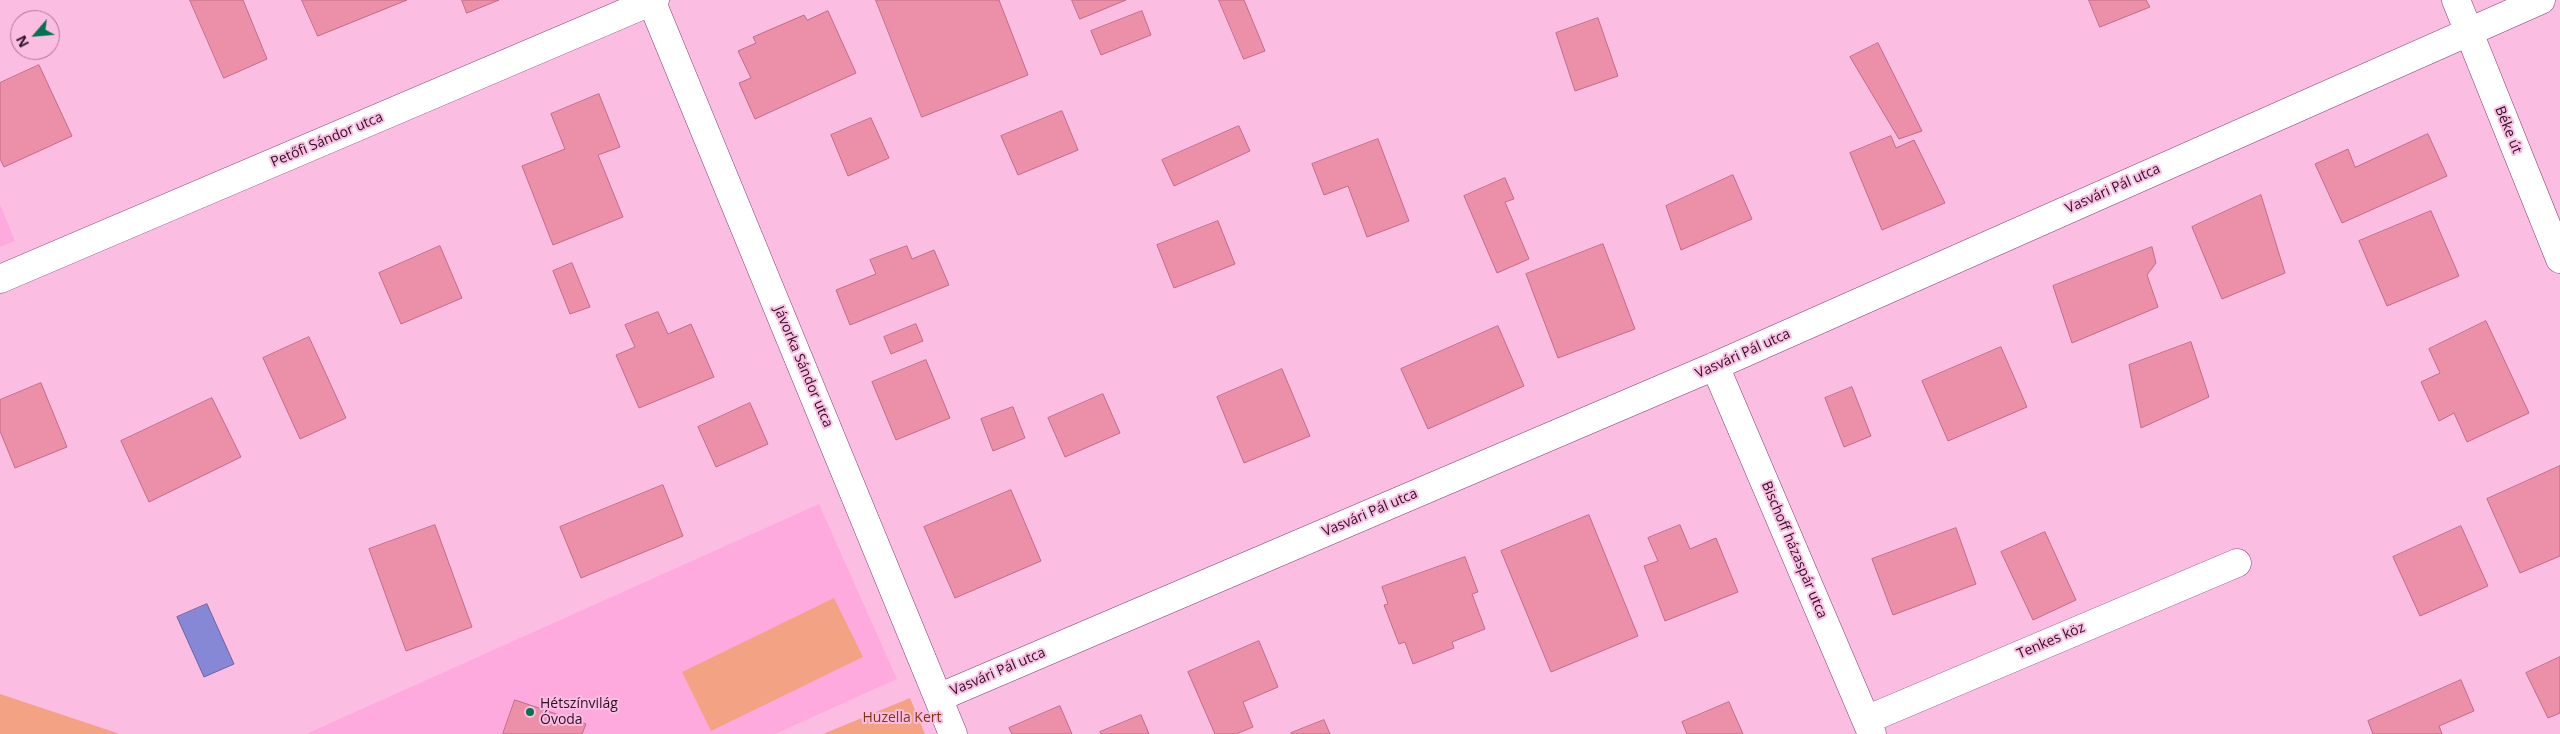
<!DOCTYPE html>
<meta charset="utf-8">
<style>
body{margin:0}
#map{position:relative;width:2560px;height:734px;overflow:hidden;background:#fcbde3;font-family:"Open Sans",sans-serif}
canvas{display:block}
.north{position:absolute;left:10px;top:10px;width:50px;height:50px;box-sizing:border-box;background:#fcbde3;border:1px solid #a97896;border-radius:50%;rotate:243deg;font-size:14px;font-weight:700;line-height:20px;text-align:center;color:#2d1023}
.north::after{content:'';display:block;margin:auto;width:18px;height:22px;background:#00744f;clip-path:polygon(50% 0,100% 100%,50% 72%,0 100%)}
</style>
<div id="map">
<canvas width="2560" height="734"></canvas>
<div class="north">N</div>
</div>
<script>
const g = document.querySelector('canvas').getContext('2d');
g.lineJoin = 'round';
function fillPath(path, color) { g.fillStyle = color; g.fill(path, 'evenodd'); }
function stroke(path, color, width, dash) { g.strokeStyle = color; g.lineWidth = width; g.lineCap = dash ? 'butt' : 'round'; g.setLineDash(dash || []); g.stroke(path); }
function label(font, color, halo, rows, align = 'center') {
  g.font = font + ' "Open Sans",sans-serif'; g.lineWidth = 4; g.setLineDash([]); g.textBaseline = 'middle'; g.strokeStyle = halo; g.fillStyle = color; for (const [text, x, y, turn = 0] of rows) {
    g.save(); g.translate(x, y); g.rotate((+turn || 0) * Math.PI / 180); g.textAlign = isNaN(turn) ? turn : align; if (halo) g.strokeText(text, 0, 0); g.fillText(text, 0, 0); g.restore();
  }
}
const built = new Path2D(`
 M 0,204 L 15,241 L 0,247 Z
 M 819,504 L 897,679 L 775,734 L 306,734 Z`);
const green = new Path2D(`
 M 834,598 L 863,657 L 711,731 L 682,672 Z
 M 0,694 L 120,734 L 0,734 Z
 M 910,698 L 925,734 L 823,734 Z`);
const water = new Path2D(`
 M 207,604 L 234,664 L 204,677 L 177,617 Z`);
const building = new Path2D(`
 M 190,0 L 243,0 L 267,59 L 224,78 Z
 M 302,0 L 407,0 L 318,36 Z
 M 462,0 L 499,0 L 467,13 Z
 M 876,0 L 999,0 L 1028,75 L 922,117 Z
 M 1072,0 L 1126,0 L 1080,19 Z
 M 1219,0 L 1244,0 L 1265,51 L 1244,59 Z
 M 2089,0 L 2146,0 L 2150,7 L 2100,27 Z
 M 828,11 L 856,73 L 755,119 L 739,83 L 751,78 L 738,51 L 756,43 L 753,37 L 804,15 L 807,20 Z
 M 1142,11 L 1151,35 L 1101,55 L 1091,31 Z
 M 1598,18 L 1618,76 L 1575,91 L 1556,33 Z
 M 1878,43 L 1922,131 L 1899,139 L 1850,57 Z
 M 39,65 L 72,136 L 4,167 L 0,159 L 0,83 Z
 M 599,94 L 620,147 L 598,155 L 623,217 L 553,245 L 522,166 L 565,149 L 551,114 Z
 M 1062,111 L 1078,150 L 1018,175 L 1001,136 Z
 M 871,118 L 889,158 L 848,176 L 831,135 Z
 M 1239,126 L 1250,151 L 1174,186 L 1162,160 Z
 M 2428,134 L 2447,176 L 2342,223 L 2315,164 L 2348,149 L 2355,167 Z
 M 1891,136 L 1896,148 L 1914,140 L 1945,203 L 1882,230 L 1850,153 Z
 M 1378,139 L 1409,221 L 1367,237 L 1348,186 L 1324,195 L 1312,164 Z
 M 1733,175 L 1752,219 L 1681,250 L 1666,206 Z
 M 1505,178 L 1514,199 L 1505,202 L 1529,259 L 1497,273 L 1464,196 Z
 M 2261,195 L 2285,273 L 2222,299 L 2192,227 Z
 M 2431,211 L 2459,276 L 2387,306 L 2359,241 Z
 M 1218,221 L 1235,264 L 1174,288 L 1157,245 Z
 M 1603,244 L 1635,329 L 1558,358 L 1526,274 Z
 M 440,246 L 462,298 L 401,324 L 379,273 Z
 M 907,246 L 912,259 L 934,250 L 949,285 L 850,325 L 836,290 L 876,274 L 870,260 Z
 M 2152,247 L 2156,263 L 2147,275 L 2158,307 L 2072,343 L 2053,286 Z
 M 572,263 L 590,307 L 570,314 L 553,271 Z
 M 658,312 L 668,334 L 691,324 L 714,377 L 639,408 L 616,355 L 635,347 L 625,325 Z
 M 2486,321 L 2529,413 L 2467,442 L 2454,413 L 2439,421 L 2421,382 L 2440,373 L 2429,349 Z
 M 916,324 L 923,341 L 891,354 L 884,337 Z
 M 1498,326 L 1524,386 L 1428,429 L 1401,369 Z
 M 309,337 L 346,418 L 300,439 L 263,358 Z
 M 2191,342 L 2209,397 L 2141,428 L 2129,365 Z
 M 2001,347 L 2027,407 L 1948,441 L 1922,381 Z
 M 926,360 L 950,418 L 896,440 L 872,382 Z
 M 1282,369 L 1310,436 L 1244,463 L 1217,397 Z
 M 41,383 L 67,447 L 15,468 L 0,431 L 0,400 Z
 M 1852,387 L 1871,436 L 1844,447 L 1825,398 Z
 M 1103,394 L 1120,433 L 1065,457 L 1048,418 Z
 M 212,398 L 241,457 L 149,502 L 121,441 Z
 M 750,403 L 768,444 L 716,467 L 698,427 Z
 M 1013,407 L 1025,438 L 993,451 L 981,419 Z
 M 2560,466 L 2560,556 L 2520,573 L 2487,499 Z
 M 663,485 L 683,536 L 581,578 L 560,527 Z
 M 1011,490 L 1041,561 L 955,598 L 924,527 Z
 M 1589,515 L 1638,636 L 1551,672 L 1501,551 Z
 M 435,525 L 472,627 L 406,651 L 369,549 Z
 M 1680,525 L 1690,549 L 1716,538 L 1738,592 L 1665,621 L 1644,566 L 1658,561 L 1648,538 Z
 M 2461,526 L 2488,586 L 2420,616 L 2393,557 Z
 M 1956,528 L 1976,584 L 1893,615 L 1872,559 Z
 M 2045,532 L 2076,600 L 2033,620 L 2001,552 Z
 M 1465,557 L 1478,592 L 1472,594 L 1485,629 L 1452,642 L 1454,648 L 1413,664 L 1405,642 L 1399,644 L 1384,605 L 1388,604 L 1382,587 Z
 M 1259,641 L 1278,687 L 1243,702 L 1253,727 L 1236,734 L 1215,734 L 1188,672 Z
 M 2560,657 L 2560,713 L 2548,718 L 2526,673 Z
 M 2461,680 L 2474,711 L 2439,726 L 2442,734 L 2373,734 L 2368,721 Z
 M 515,700 L 586,724 L 582,734 L 503,734 Z
 M 1729,702 L 1743,734 L 1687,734 L 1682,722 Z
 M 1060,706 L 1072,734 L 1012,734 L 1009,728 Z
 M 1141,715 L 1149,734 L 1101,734 L 1100,732 Z
 M 1324,720 L 1330,734 L 1291,734 L 1291,733 Z`);
const minor = new Path2D(`
 M 651,0 L 953,734
 M 2456,0 L 2560,259
 M 0,279 L 655,0
 M 1715,366 L 1872,734
 M 940,697 L 1715,366 L 2541,0
 M 1866,720 L 2237,563`);
const markers = [
 [530,712,5,"#00744f"]
];
const streetNames = [
 ["Béke út",2508,130,68],
 ["Petőfi Sándor utca",327,140,-23],
 ["Vasvári Pál utca",2113,189,-24],
 ["Vasvári Pál utca",1743,354,-24],
 ["Jávorka Sándor utca",803,367,67],
 ["Vasvári Pál utca",1370,513,-23],
 ["Bischoff házaspár utca",1794,550,67],
 ["Tenkes köz",2051,641,-23],
 ["Vasvári Pál utca",998,672,-23]
];
const poiNames = [
 ["Hétszínvilág",540,704],
 ["Óvoda",540,720]
];
const parkNames = [
 ["Huzella Kert",902,718]
];
fillPath(built, '#ffaade');
fillPath(green, '#f3a383');
fillPath(water, '#8687d5');
stroke(water, '#6b63a0', 1);
fillPath(building, '#ec8fa9');
stroke(building, '#c16d85', 1);
stroke(minor, '#84416d', 29);
stroke(minor, '#fff', 28);
for (const [x, y, r, color] of markers) { const dot = new Path2D(); dot.arc(x, y, r, 0, 2 * Math.PI); g.fillStyle = color; g.fill(dot); stroke(dot, '#fcbde3', 2); }
label('14px', '#2d1023', '#fcbde3', streetNames);
label('14px', '#2d1023', '#fcbde3', poiNames, 'left');
label('14px', '#843612', '#fcbde3', parkNames);
</script>
